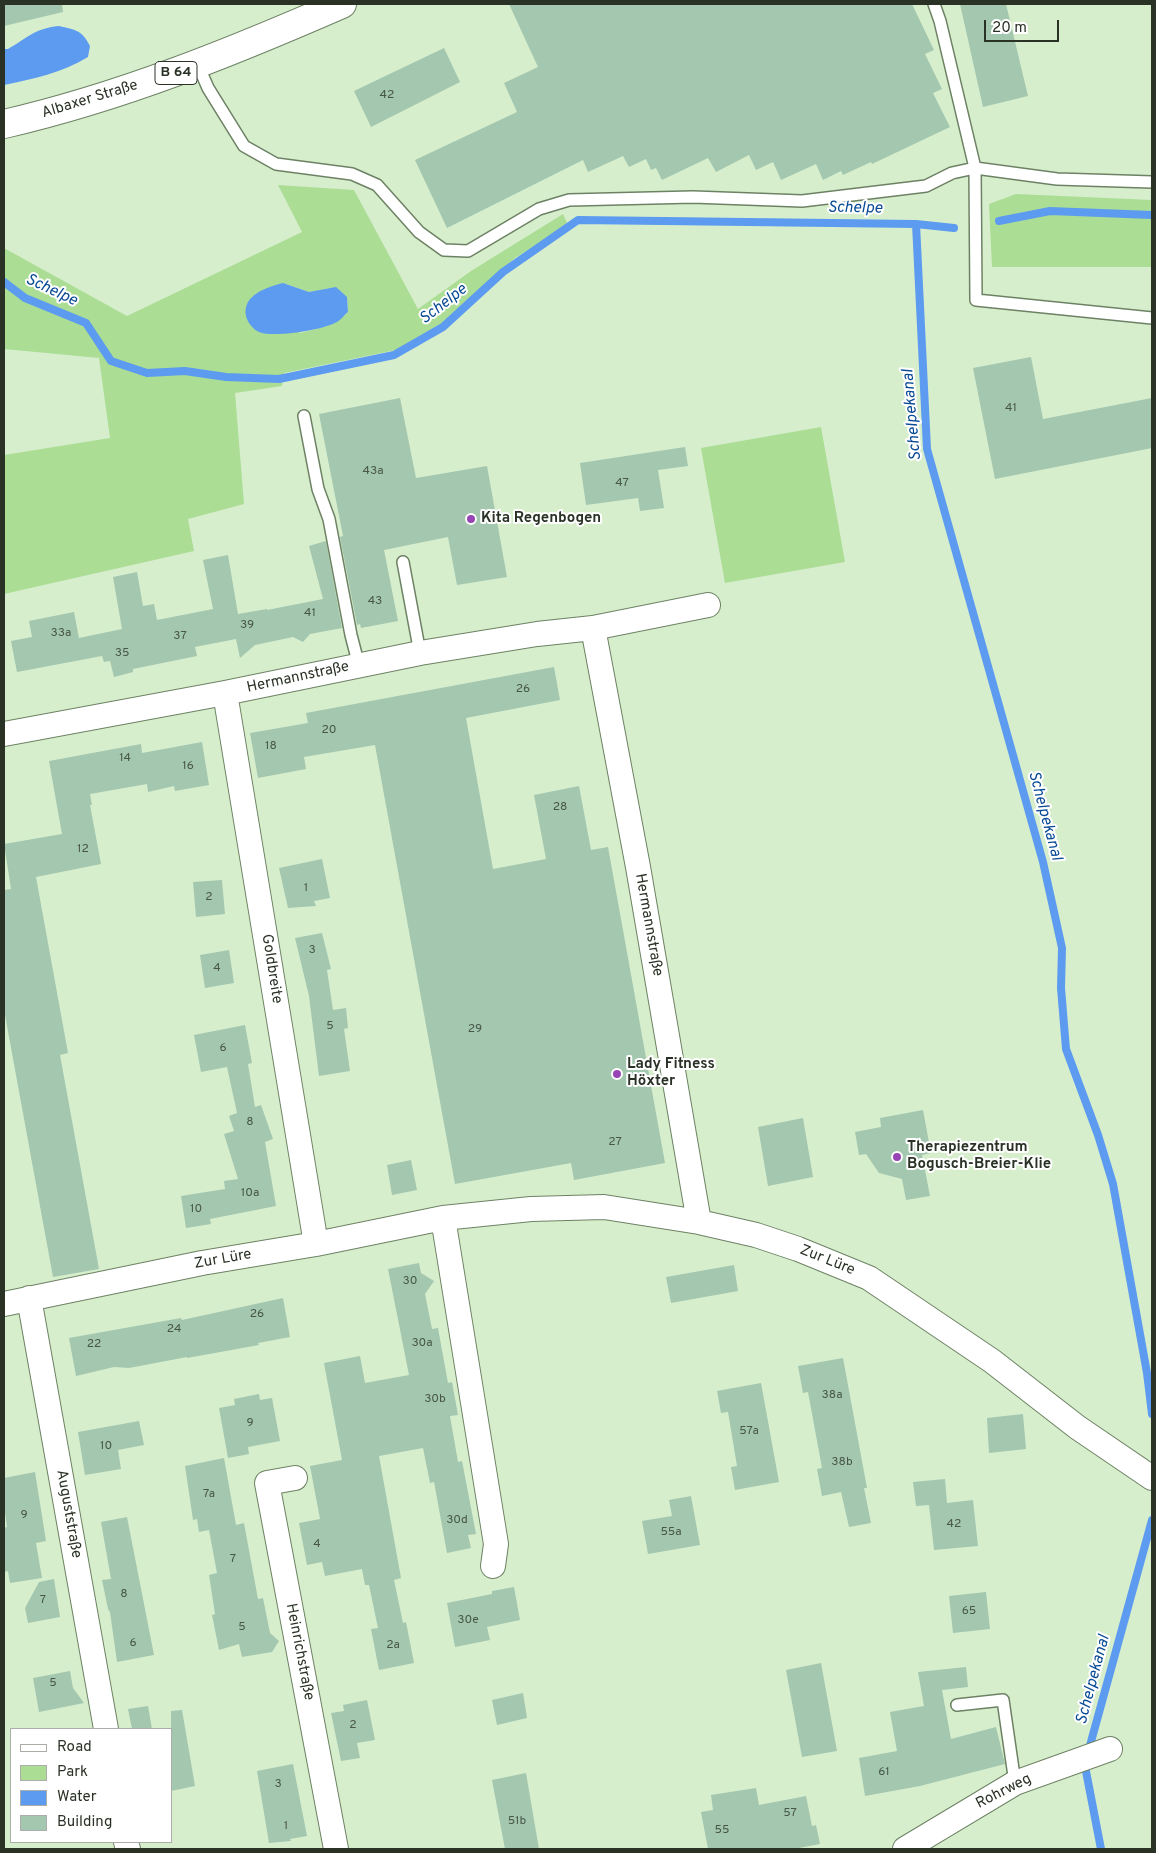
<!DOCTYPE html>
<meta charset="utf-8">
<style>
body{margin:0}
#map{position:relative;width:1156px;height:1853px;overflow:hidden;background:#d7eecd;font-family:Overpass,sans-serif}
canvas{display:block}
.frame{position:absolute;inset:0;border:5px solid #2a3226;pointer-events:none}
.legend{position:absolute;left:10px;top:1728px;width:162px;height:115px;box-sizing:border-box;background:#fff;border:1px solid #aaada8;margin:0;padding:6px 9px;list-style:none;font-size:15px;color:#2a3226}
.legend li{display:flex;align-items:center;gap:10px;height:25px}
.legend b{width:25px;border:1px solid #aaada8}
.scale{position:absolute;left:984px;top:20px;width:75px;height:22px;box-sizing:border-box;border:2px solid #2a3226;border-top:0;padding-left:6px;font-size:15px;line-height:18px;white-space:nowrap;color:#2a3226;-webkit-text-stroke:4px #fff;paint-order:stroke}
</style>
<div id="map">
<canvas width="1156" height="1853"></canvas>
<div class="frame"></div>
<ul class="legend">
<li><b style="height:6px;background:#fff"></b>Road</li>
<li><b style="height:14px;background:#abdd95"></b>Park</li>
<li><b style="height:14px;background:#5c9bef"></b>Water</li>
<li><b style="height:14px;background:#a3c7af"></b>Building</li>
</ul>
<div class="scale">20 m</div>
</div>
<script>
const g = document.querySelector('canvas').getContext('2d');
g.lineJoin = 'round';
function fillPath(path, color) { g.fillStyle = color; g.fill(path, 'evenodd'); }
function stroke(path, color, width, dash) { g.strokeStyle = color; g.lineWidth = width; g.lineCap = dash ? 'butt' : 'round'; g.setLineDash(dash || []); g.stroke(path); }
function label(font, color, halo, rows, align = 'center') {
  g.font = font + ' Overpass,sans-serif'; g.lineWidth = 4; g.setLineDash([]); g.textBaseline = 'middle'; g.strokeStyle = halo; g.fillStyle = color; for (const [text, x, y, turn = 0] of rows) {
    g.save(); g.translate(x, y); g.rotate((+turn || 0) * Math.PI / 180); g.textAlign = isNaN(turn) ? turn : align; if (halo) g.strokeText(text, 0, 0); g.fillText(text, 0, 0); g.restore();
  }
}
const green = new Path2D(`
 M 278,185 L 354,190 L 418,309 L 471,271 L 563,214 L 568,225 L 515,258 L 443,323 L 396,350 L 284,373 L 282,386 L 235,393 L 244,504 L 188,519 L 194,551 L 4,594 L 4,455 L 110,438 L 99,358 L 4,349 L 4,248 L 127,316 L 302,232 ZM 283,283 L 309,292 L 320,291 L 347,297 L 348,312 C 333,326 320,328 300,333 Z
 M 1016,194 L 1152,200 L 1152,267 L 992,267 L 989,204 Z
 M 821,427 L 845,562 L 725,583 L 701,448 Z`);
const water = new Path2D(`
 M 59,26 C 76,30 82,30 90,46 L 88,57 C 62,73 33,79 4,85 L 4,49 L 8,49 C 29,37 33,29 59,26 Z
 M 283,283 L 309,292 L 336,287 L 347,297 L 348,312 C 344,315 341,320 337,322 C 323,330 270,339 257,331 C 252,328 247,321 246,316 C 242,295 267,287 283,283 Z`);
const stream = new Path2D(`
 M 999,221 L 1050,211 L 1152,215
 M 916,224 L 927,449 L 1043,862 L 1062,948 L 1061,988 L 1066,1049 L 1098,1135 L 1113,1184 L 1147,1373 L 1152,1414
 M 4,282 L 25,298 L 86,323 L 111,361 L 147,373 L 185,371 L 226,377 L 279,379 L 394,355 L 443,327 L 503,272 L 578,220 L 916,224 L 954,228
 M 1101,1849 L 1085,1766 L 1092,1738 L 1152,1520`);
const building = new Path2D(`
 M 4,4 L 62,4 L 63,12 L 4,26 Z
 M 509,4 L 912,4 L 934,50 L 925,54 L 942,89 L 933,93 L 950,127 L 872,164 L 871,162 L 843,175 L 841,171 L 823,180 L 816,164 L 781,180 L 773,162 L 756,170 L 749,155 L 716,172 L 708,158 L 662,180 L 656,168 L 651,170 L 646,159 L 629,167 L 623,156 L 588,172 L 583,160 L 447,228 L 415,160 L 517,112 L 504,83 L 538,67 Z
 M 960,4 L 1006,4 L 1028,96 L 983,107 Z
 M 444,48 L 460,82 L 371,127 L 354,91 Z
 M 1031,357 L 1043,419 L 1152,398 L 1152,448 L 995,479 L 973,368 Z
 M 400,398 L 416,478 L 487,466 L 507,577 L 457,585 L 448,537 L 384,550 L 398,621 L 361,628 L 360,624 L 357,625 L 340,537 L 343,536 L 319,414 Z
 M 685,447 L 688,466 L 658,470 L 664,508 L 640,511 L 638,498 L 586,505 L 580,463 Z
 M 326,541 L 342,628 L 310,634 L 303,642 L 293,637 L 255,645 L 240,658 L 236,639 L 195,647 L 197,656 L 133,669 L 133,672 L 114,677 L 110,661 L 104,662 L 102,656 L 17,672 L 11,641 L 32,637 L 29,621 L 74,612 L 79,638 L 122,629 L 113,577 L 137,572 L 143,606 L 154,604 L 157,620 L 213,609 L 203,560 L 228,555 L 238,614 L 267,609 L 267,610 L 323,599 L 309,546 Z
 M 554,667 L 560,700 L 466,718 L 493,869 L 546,859 L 534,795 L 579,786 L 591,850 L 608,847 L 665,1163 L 574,1180 L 571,1163 L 455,1184 L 375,745 L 304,757 L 306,769 L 258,778 L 250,733 L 308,723 L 306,713 Z
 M 202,742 L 209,785 L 175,791 L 174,786 L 148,792 L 147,784 L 90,794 L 92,805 L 90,805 L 101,864 L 36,877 L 68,1053 L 60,1055 L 99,1269 L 53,1277 L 5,1015 L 4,1015 L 4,890 L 11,889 L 4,844 L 62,834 L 49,761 L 141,744 L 142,753 Z
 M 322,859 L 330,898 L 314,901 L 316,906 L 288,908 L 279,868 Z
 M 222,880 L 225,914 L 196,917 L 193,882 Z
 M 322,933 L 331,969 L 327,970 L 333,1010 L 346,1008 L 348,1028 L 344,1029 L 350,1071 L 319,1076 L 309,996 L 295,938 Z
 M 229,950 L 234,983 L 205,988 L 200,955 Z
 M 245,1025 L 252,1063 L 248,1064 L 255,1107 L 261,1105 L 273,1139 L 265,1142 L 276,1206 L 210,1219 L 211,1224 L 186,1228 L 181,1196 L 225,1189 L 224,1181 L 238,1179 L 224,1134 L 234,1131 L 229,1116 L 237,1113 L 227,1067 L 201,1072 L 194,1035 Z
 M 923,1110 L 931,1153 L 922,1155 L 930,1196 L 906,1200 L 902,1179 L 879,1173 L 866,1154 L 859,1155 L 855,1132 L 881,1127 L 880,1118 Z
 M 803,1118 L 813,1177 L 768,1186 L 758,1127 Z
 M 411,1160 L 417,1190 L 392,1195 L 387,1165 Z
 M 419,1263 L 421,1273 L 434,1281 L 425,1294 L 432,1329 L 438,1328 L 448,1383 L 452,1382 L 458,1415 L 450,1416 L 458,1462 L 462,1461 L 476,1534 L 468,1535 L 471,1548 L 447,1553 L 434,1482 L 430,1483 L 423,1448 L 379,1456 L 401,1578 L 394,1580 L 403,1623 L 406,1622 L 414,1663 L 379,1670 L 371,1629 L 378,1628 L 369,1585 L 365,1585 L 362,1569 L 325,1576 L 322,1562 L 307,1565 L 299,1523 L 320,1519 L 310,1466 L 342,1460 L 324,1363 L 360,1356 L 365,1383 L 409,1375 L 388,1269 Z
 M 734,1265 L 738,1291 L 671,1303 L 666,1277 Z
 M 283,1298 L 290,1337 L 258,1343 L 259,1345 L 187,1358 L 187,1357 L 129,1368 L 114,1367 L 76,1376 L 69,1338 L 181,1318 L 182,1320 Z
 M 843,1358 L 867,1488 L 864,1488 L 871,1523 L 849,1527 L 841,1492 L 822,1496 L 817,1469 L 822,1468 L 808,1392 L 803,1393 L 798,1366 Z
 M 761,1383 L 779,1482 L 735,1490 L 731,1467 L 737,1466 L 728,1412 L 721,1413 L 717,1391 Z
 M 259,1394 L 260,1400 L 272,1398 L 280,1441 L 248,1447 L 249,1454 L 228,1458 L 219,1408 L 235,1405 L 234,1399 Z
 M 1023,1414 L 1026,1449 L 989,1453 L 987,1418 Z
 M 139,1421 L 144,1445 L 118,1450 L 121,1469 L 85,1475 L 78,1432 Z
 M 224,1458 L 236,1525 L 244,1523 L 258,1599 L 263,1598 L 270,1633 L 279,1641 L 272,1652 L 242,1657 L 239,1644 L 219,1650 L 212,1615 L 215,1614 L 209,1575 L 217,1573 L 209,1530 L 199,1532 L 197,1519 L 193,1520 L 185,1466 Z
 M 35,1472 L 46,1541 L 36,1543 L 42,1578 L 10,1583 L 8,1571 L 4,1572 L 4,1528 L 7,1527 L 4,1505 L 4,1478 Z
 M 945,1479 L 947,1503 L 973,1500 L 978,1546 L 934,1550 L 929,1505 L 916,1506 L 913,1482 Z
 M 691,1496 L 700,1545 L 648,1554 L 642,1521 L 672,1516 L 669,1500 Z
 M 127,1517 L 154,1655 L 117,1662 L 110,1612 L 108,1609 L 102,1580 L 111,1579 L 101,1522 Z
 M 54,1579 L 60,1617 L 28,1623 L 25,1608 L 39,1582 Z
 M 514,1587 L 520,1620 L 487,1627 L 490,1640 L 455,1647 L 447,1603 L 492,1594 L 492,1591 Z
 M 986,1592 L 990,1629 L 953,1633 L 949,1596 Z
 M 821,1663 L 837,1751 L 802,1757 L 786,1670 Z
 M 966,1667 L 968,1687 L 942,1690 L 951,1739 L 996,1727 L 1005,1764 L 920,1786 L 865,1796 L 859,1758 L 897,1751 L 890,1712 L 924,1706 L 918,1672 Z
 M 70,1671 L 73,1688 L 84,1703 L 39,1712 L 33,1678 Z
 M 523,1693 L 527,1718 L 497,1725 L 492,1700 Z
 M 367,1700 L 375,1740 L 357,1743 L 360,1758 L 341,1761 L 331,1713 L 344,1711 L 343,1705 Z
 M 148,1706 L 152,1729 L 132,1729 L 128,1709 Z
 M 182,1710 L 195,1786 L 171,1791 L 171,1711 Z
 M 293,1764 L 307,1836 L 290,1839 L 291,1841 L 269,1843 L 257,1771 Z
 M 526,1773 L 539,1849 L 505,1849 L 492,1780 Z
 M 756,1788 L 759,1805 L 806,1796 L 812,1826 L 816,1825 L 820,1844 L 793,1849 L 708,1849 L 701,1812 L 713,1810 L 711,1795 Z`);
const service = new Path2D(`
 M 934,4 L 940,21 L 975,168 L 1057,179 L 1152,182
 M 198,65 L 208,88 L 244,146 L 276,164 L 352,174 L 377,185 L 419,232 L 444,250 L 468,251 L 539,209 L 569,200 L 693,197 L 802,201 L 926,186 L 952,173 L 975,168 L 976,300 L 1152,318
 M 304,416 L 318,489 L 329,519 L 351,635 L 359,666
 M 403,562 L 420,653
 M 957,1705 L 1003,1700 L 1015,1783`);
const minor = new Path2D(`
 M 593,628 L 638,867 L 699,1222
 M 225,693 L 316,1244
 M 4,734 L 225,693 L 420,653 L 537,634 L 593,628 L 708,605
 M 443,1218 L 496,1544 L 493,1566
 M 29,1298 L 106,1729
 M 4,1304 L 202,1263 L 316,1244 L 443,1218 L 531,1209 L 604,1207 L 699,1222 L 756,1235 L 798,1249 L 869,1278 L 992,1361 L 1077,1427 L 1152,1478
 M 295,1478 L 267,1483 L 336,1849
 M 126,1842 L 128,1849
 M 905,1849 L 1015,1783 L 1110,1749`);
const primary = new Path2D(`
 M 4,124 C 121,97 232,52 342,4`);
const markers = [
 [471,519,5,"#9745b4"],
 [617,1074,5,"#9745b4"],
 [897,1157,5,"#9745b4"]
];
const numberNames = [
 ["42",387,96],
 ["41",1011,409],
 ["43a",373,472],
 ["47",622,484],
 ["43",375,602],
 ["41",310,614],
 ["39",247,626],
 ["33a",61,634],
 ["37",180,637],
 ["35",122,654],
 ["26",523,690],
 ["20",329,731],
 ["18",271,747],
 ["14",125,759],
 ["16",188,767],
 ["28",560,808],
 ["12",83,850],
 ["1",306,889],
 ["2",209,898],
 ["3",312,951],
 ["4",217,969],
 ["5",330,1027],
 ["29",475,1030],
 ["6",223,1049],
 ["8",250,1123],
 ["27",615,1143],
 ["10a",250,1194],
 ["10",196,1210],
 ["30",410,1282],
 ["26",257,1315],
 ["24",174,1330],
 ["30a",422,1344],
 ["22",94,1345],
 ["38a",832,1396],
 ["30b",435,1400],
 ["9",250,1424],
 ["57a",749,1432],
 ["10",106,1447],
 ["38b",842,1463],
 ["7a",209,1495],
 ["9",24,1516],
 ["30d",457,1521],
 ["42",954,1525],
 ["55a",671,1533],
 ["4",317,1545],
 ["7",233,1560],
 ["8",124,1595],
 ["7",43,1601],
 ["65",969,1612],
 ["30e",468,1621],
 ["5",242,1628],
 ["6",133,1644],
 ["2a",393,1646],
 ["5",53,1684],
 ["2",353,1726],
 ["61",884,1773],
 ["3",278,1785],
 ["57",790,1814],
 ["51b",517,1822],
 ["1",286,1827],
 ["55",722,1831]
];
const shields = [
 [176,73,42]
];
const shieldNames = [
 ["B 64",176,73]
];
const streetNames = [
 ["Albaxer Straße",90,100,-17],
 ["Hermannstraße",298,678,-12],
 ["Hermannstraße",648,925,80],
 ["Goldbreite",271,969,81],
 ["Zur Lüre",223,1260,-10],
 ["Zur Lüre",827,1261,22],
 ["Auguststraße",68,1514,80],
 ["Heinrichstraße",299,1652,79],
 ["Rohrweg",1004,1792,-27]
];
const poiNames = [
 ["Kita Regenbogen",481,519],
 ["Lady Fitness",627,1065],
 ["Höxter",627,1082],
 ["Therapiezentrum",907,1148],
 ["Bogusch-Breier-Klie",907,1165]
];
const waterNames = [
 ["Schelpe",855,209,1],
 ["Schelpe",51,291,25],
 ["Schelpe",444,305,-38],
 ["Schelpekanal",913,415,-95],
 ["Schelpekanal",1044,816,75],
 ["Schelpekanal",1094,1680,-75]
];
fillPath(green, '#abdd95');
fillPath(water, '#5c9bef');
stroke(stream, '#5c9bef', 8);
fillPath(building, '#a3c7af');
stroke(service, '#6d8264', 14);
stroke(minor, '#6d8264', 26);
stroke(primary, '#6d8264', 30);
stroke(service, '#fff', 11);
stroke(minor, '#fff', 24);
stroke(primary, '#fff', 28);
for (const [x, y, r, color] of markers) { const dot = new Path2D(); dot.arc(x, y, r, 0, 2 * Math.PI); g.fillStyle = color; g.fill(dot); stroke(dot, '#fff', 2); }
label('12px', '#485748', null, numberNames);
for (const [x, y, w] of shields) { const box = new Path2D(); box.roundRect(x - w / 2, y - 11.5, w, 23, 4); g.fillStyle = '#fff'; g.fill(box); stroke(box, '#2a3226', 1); }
label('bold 14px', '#2a3226', null, shieldNames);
label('15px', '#2a3226', '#fff', streetNames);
label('bold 15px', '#2a3226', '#fff', poiNames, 'left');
label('italic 16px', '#094a95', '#fff', waterNames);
</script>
